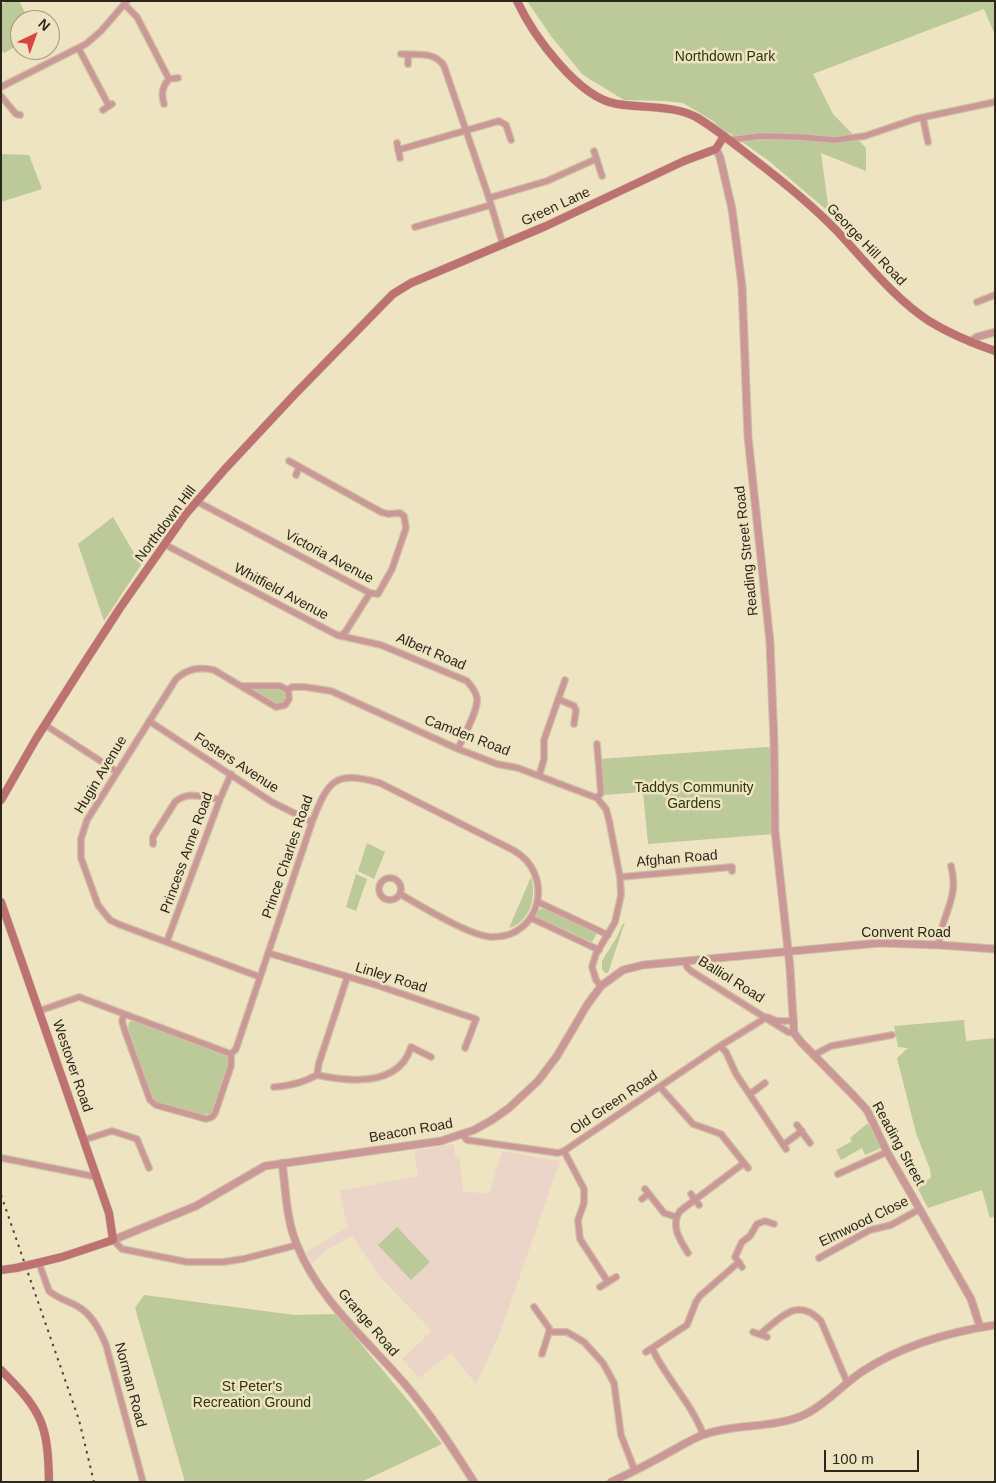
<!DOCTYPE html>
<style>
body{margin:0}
#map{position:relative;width:996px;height:1483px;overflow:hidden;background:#efe4c2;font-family:Helvetica,sans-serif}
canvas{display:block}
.frame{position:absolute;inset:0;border:2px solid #2b271a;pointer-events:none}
.north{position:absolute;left:10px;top:10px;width:50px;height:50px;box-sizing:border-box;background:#efe4c2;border:1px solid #a1987f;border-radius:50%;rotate:42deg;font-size:14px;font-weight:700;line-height:20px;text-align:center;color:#2b271a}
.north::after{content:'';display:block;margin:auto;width:18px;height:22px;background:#d44640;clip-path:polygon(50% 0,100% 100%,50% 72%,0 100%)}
.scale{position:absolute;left:824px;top:1450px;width:95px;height:22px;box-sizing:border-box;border:2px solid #2b271a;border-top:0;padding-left:6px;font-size:15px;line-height:18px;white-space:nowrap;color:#2b271a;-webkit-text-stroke:4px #efe4c2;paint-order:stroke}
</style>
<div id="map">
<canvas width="996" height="1483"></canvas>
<div class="frame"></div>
<div class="north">N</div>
<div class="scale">100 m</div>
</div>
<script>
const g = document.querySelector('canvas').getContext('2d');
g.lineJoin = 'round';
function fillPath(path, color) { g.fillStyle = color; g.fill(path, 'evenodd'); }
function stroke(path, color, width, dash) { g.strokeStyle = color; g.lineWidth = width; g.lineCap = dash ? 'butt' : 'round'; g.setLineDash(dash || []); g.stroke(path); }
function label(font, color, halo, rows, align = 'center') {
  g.font = font + ' Helvetica,sans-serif'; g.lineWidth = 5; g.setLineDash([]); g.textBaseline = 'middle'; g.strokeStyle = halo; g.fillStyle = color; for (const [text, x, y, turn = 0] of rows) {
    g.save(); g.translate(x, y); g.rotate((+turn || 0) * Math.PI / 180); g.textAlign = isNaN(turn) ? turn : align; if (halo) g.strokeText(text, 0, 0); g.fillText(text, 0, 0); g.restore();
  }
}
const education = new Path2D(`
 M 454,1144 L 455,1156 L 459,1156 L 463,1191 L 489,1194 L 502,1151 L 560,1161 L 500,1333 L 476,1384 L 451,1353 L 419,1378 L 402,1359 L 432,1331 L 380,1277 L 352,1236 L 327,1250 L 312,1263 L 306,1252 L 348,1227 L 342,1205 L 340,1191 L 418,1176 L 414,1151 Z`);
const green = new Path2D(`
 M 9,1 L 19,1 L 29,20 L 20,20 L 20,44 L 4,53 L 1,50 L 1,4 Z
 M 527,1 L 995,1 L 995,35 L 984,9 L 813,74 L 833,114 L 866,148 L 866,171 L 821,153 L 829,212 L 769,161 L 731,134 L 724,131 L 713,121 L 683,103 L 664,101 L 624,100 L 588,78 L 582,74 L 551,36 Z
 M 1,154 L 29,155 L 42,189 L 1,202 Z
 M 113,517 L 141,565 L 104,621 L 78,544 Z
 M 255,689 L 281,689 L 286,694 L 286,699 L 284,703 L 277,705 L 254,691 Z
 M 767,747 L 772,748 L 774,834 L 648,844 L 643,792 L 604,795 L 600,759 Z
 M 367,843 L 385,852 L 374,879 L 358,871 Z
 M 356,874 L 367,879 L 356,911 L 346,907 Z
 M 531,877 C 537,897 530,922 509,928 Z
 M 543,908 L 596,932 L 597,933 L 592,942 L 538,918 L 536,915 L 537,911 Z
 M 625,922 L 608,973 L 605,973 L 602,969 L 602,961 L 617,937 L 622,925 Z
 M 134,1020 L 228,1057 L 231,1061 L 214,1110 L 211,1114 L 199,1115 L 157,1102 L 152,1099 L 128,1028 L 129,1022 Z
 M 964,1020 L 966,1041 L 995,1038 L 995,1216 L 990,1218 L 982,1190 L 928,1208 L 916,1185 L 931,1178 L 930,1169 L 916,1133 L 897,1058 L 908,1048 L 898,1047 L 894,1026 Z
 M 868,1123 L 881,1148 L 865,1155 L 862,1148 L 841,1160 L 836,1150 L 852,1141 L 850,1138 Z
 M 397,1227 L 430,1262 L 411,1280 L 378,1245 Z
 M 144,1295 L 294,1315 L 336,1314 L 410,1403 L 442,1444 L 361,1482 L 185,1482 L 135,1308 Z`);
const minor = new Path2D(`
 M 124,4 L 137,17 L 169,79 L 178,78
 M 79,49 L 109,106
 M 401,54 C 415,55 435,51 444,66 L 489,198 L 503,245
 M 408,64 L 408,55
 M 1,87 L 86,44 L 101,31 L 127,1
 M 1,96 L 16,114 L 20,115
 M 164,104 C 161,94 162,87 169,79
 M 103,110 L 112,104
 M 923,118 L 928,142
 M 729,140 L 761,136 L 799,137 L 835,140 L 865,136 L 915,119 L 995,102
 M 397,143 L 400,158
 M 398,150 L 499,121 L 506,125 L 511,140
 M 594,151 L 602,176
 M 489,198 L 547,181 L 596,159
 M 415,227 L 491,205
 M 977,302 L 995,295
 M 296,475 L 299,467
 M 196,501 L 370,593 L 378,594 L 392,569 L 406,528 L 404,516 L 400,513 L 388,514 L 381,512 L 289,461
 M 164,544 L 337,635 L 341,636 L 346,631 L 370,593
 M 341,636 L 381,645 L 467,681 C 471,686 477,692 477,699 C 478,711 463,737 458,749
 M 242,686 L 280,686 L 288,690 L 289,699 L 285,705 L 276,707 L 214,670 C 199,667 188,668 176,679 L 87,820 L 81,839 L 81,858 L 98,905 L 110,920 L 118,924 L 260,977
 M 288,690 L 292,687 L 305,687 L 331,691 L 458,749 L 497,764 L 518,768 L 597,798 L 606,809 L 609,820 L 620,877 L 621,895 L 615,922 L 596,954 L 592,967 L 596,980 L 601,986
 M 558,699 L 574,706 L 576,710 L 574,724
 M 149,721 L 272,802 L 312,822
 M 45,725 L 116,771
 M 597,744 L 601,793 L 597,798
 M 539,776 L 544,759 L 544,740 L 565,680
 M 153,844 L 153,837 L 175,802 C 188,790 204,798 220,799
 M 620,877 L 732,867 L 732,871
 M379 889a11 11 0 1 1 22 0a11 11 0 1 1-22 0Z
 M 538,902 L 608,935
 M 531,918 L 599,950
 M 167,941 L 220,799 L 231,774
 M 939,945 C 941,913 960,900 951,866
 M 268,953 L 376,985 L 476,1019 L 465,1048
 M 685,961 L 687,967 L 691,971 L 788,1032 L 794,1033
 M 39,1011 L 79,997 L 231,1054
 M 124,1014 L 122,1021 L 125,1031 L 150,1100 L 156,1105 L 206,1119 L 212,1117 L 215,1113 L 231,1066 L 231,1054
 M 720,1046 L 726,1052 L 736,1074 L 786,1149
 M 231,1054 L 236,1049 L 312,822 C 328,781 334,770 380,783 L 513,850 C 555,873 542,937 493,937 C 471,937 421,906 400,894
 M 814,1055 L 831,1046 L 892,1035
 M 317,1075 L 319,1063 L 347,978
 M 274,1087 C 290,1086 303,1083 317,1075 C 350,1082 399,1087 411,1047 L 431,1057
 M 660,1087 L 693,1124 L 721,1134 L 748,1168
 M 750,1094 L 765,1083
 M 797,1125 L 810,1143
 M 462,1134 L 467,1140 L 558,1153 L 564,1151 L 720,1046 L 767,1017 L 777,1021 L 794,1021
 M 84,1140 L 112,1131 L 137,1139 L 149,1168
 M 783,1145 L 802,1131
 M 564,1151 L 584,1189 L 584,1203 L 578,1220 L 580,1239 L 608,1282
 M 2,1158 L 97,1177
 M 838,1174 L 887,1152
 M 645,1189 L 664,1213 L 676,1217
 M 691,1194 L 699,1205
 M 642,1199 L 648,1194
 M 113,1240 L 122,1249 L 187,1262 L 223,1262 L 243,1259 L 297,1245
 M 688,1253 C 680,1240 670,1226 680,1211 L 744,1163
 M 819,1258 L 870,1230 L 891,1225 L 920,1209
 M 39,1263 L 49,1291 C 57,1298 68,1301 77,1306 C 92,1314 100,1330 106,1345 L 143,1482
 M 742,1267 L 735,1257 L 742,1242 L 750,1236 L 757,1224 L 765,1221 L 774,1224
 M 600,1287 L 616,1277
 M 534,1307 L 549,1328 L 549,1332 L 542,1354
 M 549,1332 L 567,1332 L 584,1342 L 603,1363 L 614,1383 L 621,1435 L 635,1471
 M 753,1332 L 767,1337
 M 760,1334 C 781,1318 797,1296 821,1321 L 847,1382
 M 652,1348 C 666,1379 691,1402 703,1434
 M 646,1352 L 687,1325 L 696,1302 L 700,1296 L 739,1262`);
const tertiary = new Path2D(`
 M 716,149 L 720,157 L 732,209 L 742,286 L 748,437 L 770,642 L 774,742 L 775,831 L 790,968 L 794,1033 L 801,1042 L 853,1095 L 867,1110 L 887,1152 L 971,1299 L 980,1327
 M 970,342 L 977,337 L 995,332
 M 282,1163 C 286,1190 286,1219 297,1245 C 319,1300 366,1339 404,1383 C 430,1413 452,1447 474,1482
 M 113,1240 L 196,1206 L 265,1166 L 441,1141 L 474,1130 L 492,1120 L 509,1108 L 538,1081 L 557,1056 L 587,1005 L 601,986 L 623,970 L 643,965 L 879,943 L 939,945 L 995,949
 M 611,1482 C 633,1472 654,1461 675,1449 C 685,1444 695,1437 706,1434 C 738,1423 775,1429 806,1414 C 828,1403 843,1384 863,1371 C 903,1345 949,1332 995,1325`);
const secondary = new Path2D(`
 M 517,1 C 533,35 578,98 617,104 C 642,108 673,105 696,117 C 715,128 733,143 751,157 C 781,180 811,204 837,231 C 866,262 894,298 929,321 C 950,334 972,343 995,351
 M 1,800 L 36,739 L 83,665 L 120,608 L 185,515 L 225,469 L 296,393 L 393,294 L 411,283 L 546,226 L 684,161 L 716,149 L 724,136
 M 1,902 L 109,1213 L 113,1240 L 62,1257 L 33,1264
 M 1,1270 L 16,1268
 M 1,1370 C 42,1411 48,1424 49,1482`);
const rail = new Path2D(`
 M 1,1195 L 79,1420 L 94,1482`);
const secondaryBridge = new Path2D(`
 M 16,1268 L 33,1264`);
const parkNames = [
 ["Northdown Park",725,57],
 ["Taddys Community",694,788],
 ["Gardens",694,804],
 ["St Peter's",252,1387],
 ["Recreation Ground",252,1403]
];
const streetNames = [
 ["Green Lane",556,207,-25],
 ["George Hill Road",866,245,46],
 ["Northdown Hill",166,524,-53],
 ["Reading Street Road",747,551,-96],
 ["Victoria Avenue",329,557,28],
 ["Whitfield Avenue",281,592,28],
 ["Albert Road",431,652,23],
 ["Camden Road",467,736,21],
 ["Fosters Avenue",236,763,33],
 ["Hugin Avenue",101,775,-59],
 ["Princess Anne Road",187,853,-70],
 ["Prince Charles Road",288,857,-71],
 ["Afghan Road",677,859,-5],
 ["Convent Road",906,933],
 ["Linley Road",391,978,17],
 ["Balliol Road",731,980,32],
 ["Westover Road",72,1066,71],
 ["Old Green Road",614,1103,-34],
 ["Beacon Road",411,1131,-10],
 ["Reading Street",898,1144,61],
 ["Elmwood Close",864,1222,-26],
 ["Grange Road",368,1323,49],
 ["Norman Road",130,1385,75]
];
fillPath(education, '#ebd5c8');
fillPath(green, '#bcc999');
stroke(minor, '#ccc2a4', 8);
stroke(tertiary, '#ccc2a4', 9);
stroke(secondary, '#ccc2a4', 9);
stroke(minor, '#cc9897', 5.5);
stroke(tertiary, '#cc9897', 7);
stroke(secondary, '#bd7271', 8);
stroke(rail, '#4a4535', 2, [2.5, 5]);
stroke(secondaryBridge, '#ccc2a4', 9, []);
stroke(secondaryBridge, '#bd7271', 8);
label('14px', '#2d3609', '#efe4c2', parkNames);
label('14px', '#2b271a', '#efe4c2', streetNames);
</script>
